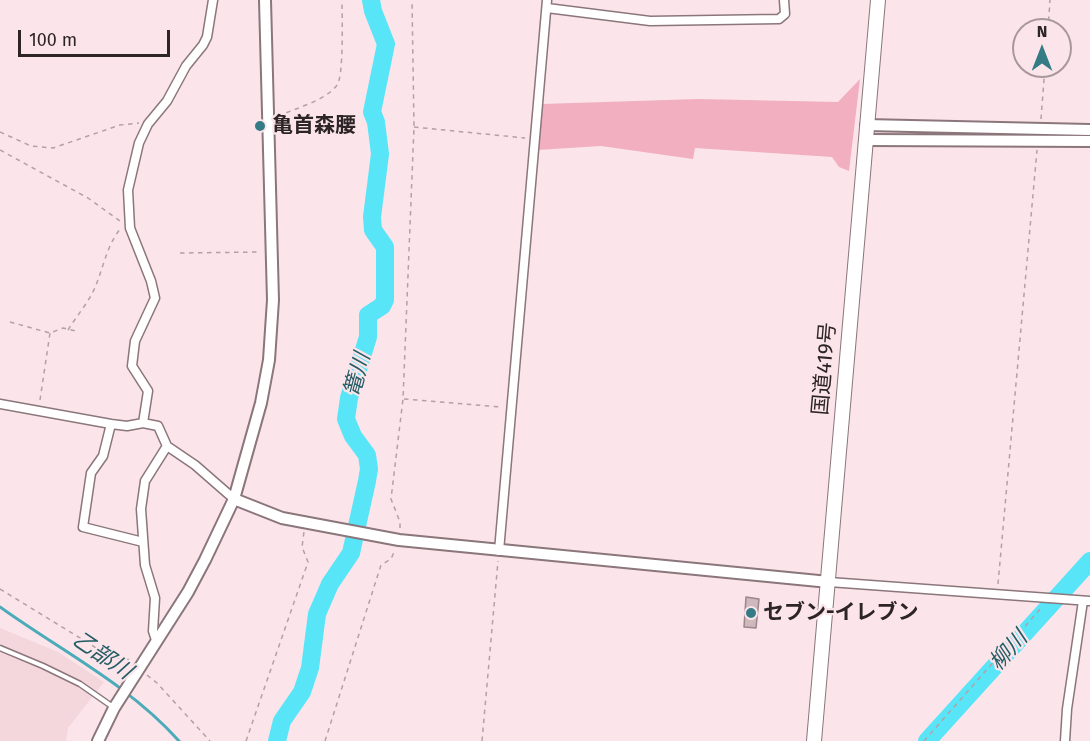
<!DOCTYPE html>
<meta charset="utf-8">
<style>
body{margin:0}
#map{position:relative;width:1090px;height:741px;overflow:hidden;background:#fbe5ea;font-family:"Fira Sans",sans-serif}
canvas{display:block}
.north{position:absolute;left:1012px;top:18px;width:60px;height:60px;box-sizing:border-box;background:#fbe5ea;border:2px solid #a8989c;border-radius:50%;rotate:0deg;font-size:16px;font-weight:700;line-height:24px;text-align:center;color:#2c2426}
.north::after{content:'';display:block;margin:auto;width:21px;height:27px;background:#347b85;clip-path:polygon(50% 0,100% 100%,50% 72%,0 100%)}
.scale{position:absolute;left:18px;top:30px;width:152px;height:27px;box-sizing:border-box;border:3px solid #2c2426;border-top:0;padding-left:8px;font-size:18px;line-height:21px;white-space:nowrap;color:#2c2426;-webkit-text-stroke:4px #fbe5ea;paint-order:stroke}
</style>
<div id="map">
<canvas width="1090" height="741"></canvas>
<div class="north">N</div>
<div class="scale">100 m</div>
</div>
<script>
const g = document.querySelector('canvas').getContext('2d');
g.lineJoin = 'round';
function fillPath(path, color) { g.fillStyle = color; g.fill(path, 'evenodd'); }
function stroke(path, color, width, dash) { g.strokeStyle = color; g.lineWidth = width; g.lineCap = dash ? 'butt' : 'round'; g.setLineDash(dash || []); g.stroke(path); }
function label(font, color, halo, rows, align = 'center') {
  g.font = font + ' "Fira Sans","Noto Sans JP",sans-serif'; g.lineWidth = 4.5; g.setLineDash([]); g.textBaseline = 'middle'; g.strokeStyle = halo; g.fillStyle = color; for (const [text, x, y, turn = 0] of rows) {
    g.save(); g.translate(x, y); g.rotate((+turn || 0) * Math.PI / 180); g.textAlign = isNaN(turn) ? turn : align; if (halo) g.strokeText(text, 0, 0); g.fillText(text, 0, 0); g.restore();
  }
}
const built = new Path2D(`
 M 0,628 L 58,652 L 104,682 L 68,728 L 66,741 L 0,741 Z`);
const green = new Path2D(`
 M 860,79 L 849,171 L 839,167 L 832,157 L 695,148 L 693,159 L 601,146 L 537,150 L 542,104 L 698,99 L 838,102 Z`);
const stream = new Path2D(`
 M 0,607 C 61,651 128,684 179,741`);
const river = new Path2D(`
 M 277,741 L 282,721 L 302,692 L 310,668 L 317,614 L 330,584 L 351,553 L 367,481 L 369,469 L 367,455 L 353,436 L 346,419 L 349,398 L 368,337 L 368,315 L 382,306 L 385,300 L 385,247 L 373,230 L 372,217 L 380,154 L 376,122 L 372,112 L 386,44 L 373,11 L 371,0
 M 927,741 L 1090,561`);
const building = new Path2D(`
 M 746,597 L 759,599 L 756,628 L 744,627 Z`);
const path = new Path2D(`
 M 1048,30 L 1050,0
 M 278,116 C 294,109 327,100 337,85 C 344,76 342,15 342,0
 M 1041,119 L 1045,66
 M 414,127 L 525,138
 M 0,132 L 31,146 L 53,148 L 120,125 L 139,123
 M 0,150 L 88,198 L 120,221
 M 180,253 L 260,252
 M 10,322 L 50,333 L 63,328 L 76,331
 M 68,330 C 77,315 90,301 96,285 C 104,265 107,245 121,228
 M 404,399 L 501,407
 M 40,400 L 50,333
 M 400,528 L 400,522 L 391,499 L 403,399 L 414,127 L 412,0
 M 998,584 L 1037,150
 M 0,589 L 111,657 L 132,660
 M 147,675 L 157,683 L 210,741
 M 246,741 L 308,562 L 302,547 L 304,532
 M 325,741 L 381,565 L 391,559 L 395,550
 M 482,741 L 498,561
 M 924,741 L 1042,607`);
const service = new Path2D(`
 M 0,648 L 43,666 L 80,684 L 113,707`);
const minor = new Path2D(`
 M 547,8 L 650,21 L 779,19 L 785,14 L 784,0
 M 0,404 L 111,424 L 127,426 L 143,423 L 158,426 L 167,446 L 195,465 L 234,499
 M 143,423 L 148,391 L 132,366 L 135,341 L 155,298 L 151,281 L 130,228 L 128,190 L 139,143 L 148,124 L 167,101 L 186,66 L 203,45 L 207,37 L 213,0
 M 111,424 L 103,456 L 91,473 L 83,527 L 143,542
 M 499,551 L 547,0
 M 829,582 L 1090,601
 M 156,640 L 153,631 L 155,598 L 145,565 L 141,509 L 145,481 L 167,446
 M 1065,741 L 1067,709 L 1083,601`);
const tertiary = new Path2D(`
 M 866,125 L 1090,130
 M 865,140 L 1090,141
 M 234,499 L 282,518 L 399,540 L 829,582
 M 98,741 L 114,708 L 188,592 L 205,560 L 234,499 L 261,403 L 269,360 L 273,300 L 265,0`);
const trunk = new Path2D(`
 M 814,741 L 878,0`);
const markers = [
 [260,126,6,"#347b85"],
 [751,613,6,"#347b85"]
];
const poiNames = [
 ["亀首森腰",272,126],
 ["セブン-イレブン",763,613]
];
const streetNames = [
 ["国道419号",825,369,-85]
];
const waterNames = [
 ["篭川",358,375,-75],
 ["柳川",1009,651,-48],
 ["乙部川",102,656,34]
];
fillPath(built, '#f4d6dd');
fillPath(green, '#f1afc0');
stroke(stream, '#4babb9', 3);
stroke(river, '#58e5f8', 18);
fillPath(building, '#ceb9bd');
stroke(building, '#9b878c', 1.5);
stroke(service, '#8a767b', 7);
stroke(minor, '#8a767b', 11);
stroke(tertiary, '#8a767b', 14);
stroke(trunk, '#8a767b', 16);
stroke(path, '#b2a1a5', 1.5, [4.5, 4.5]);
stroke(service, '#fff', 4);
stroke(minor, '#fff', 8);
stroke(tertiary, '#fff', 10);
stroke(trunk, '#fff', 14);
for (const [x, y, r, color] of markers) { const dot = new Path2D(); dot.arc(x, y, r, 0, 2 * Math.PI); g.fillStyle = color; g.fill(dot); stroke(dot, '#fbe5ea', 2); }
label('bold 21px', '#2c2426', '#fbe5ea', poiNames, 'left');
label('21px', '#2c2426', '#fbe5ea', streetNames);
label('italic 22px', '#235d65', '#fbe5ea', waterNames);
</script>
